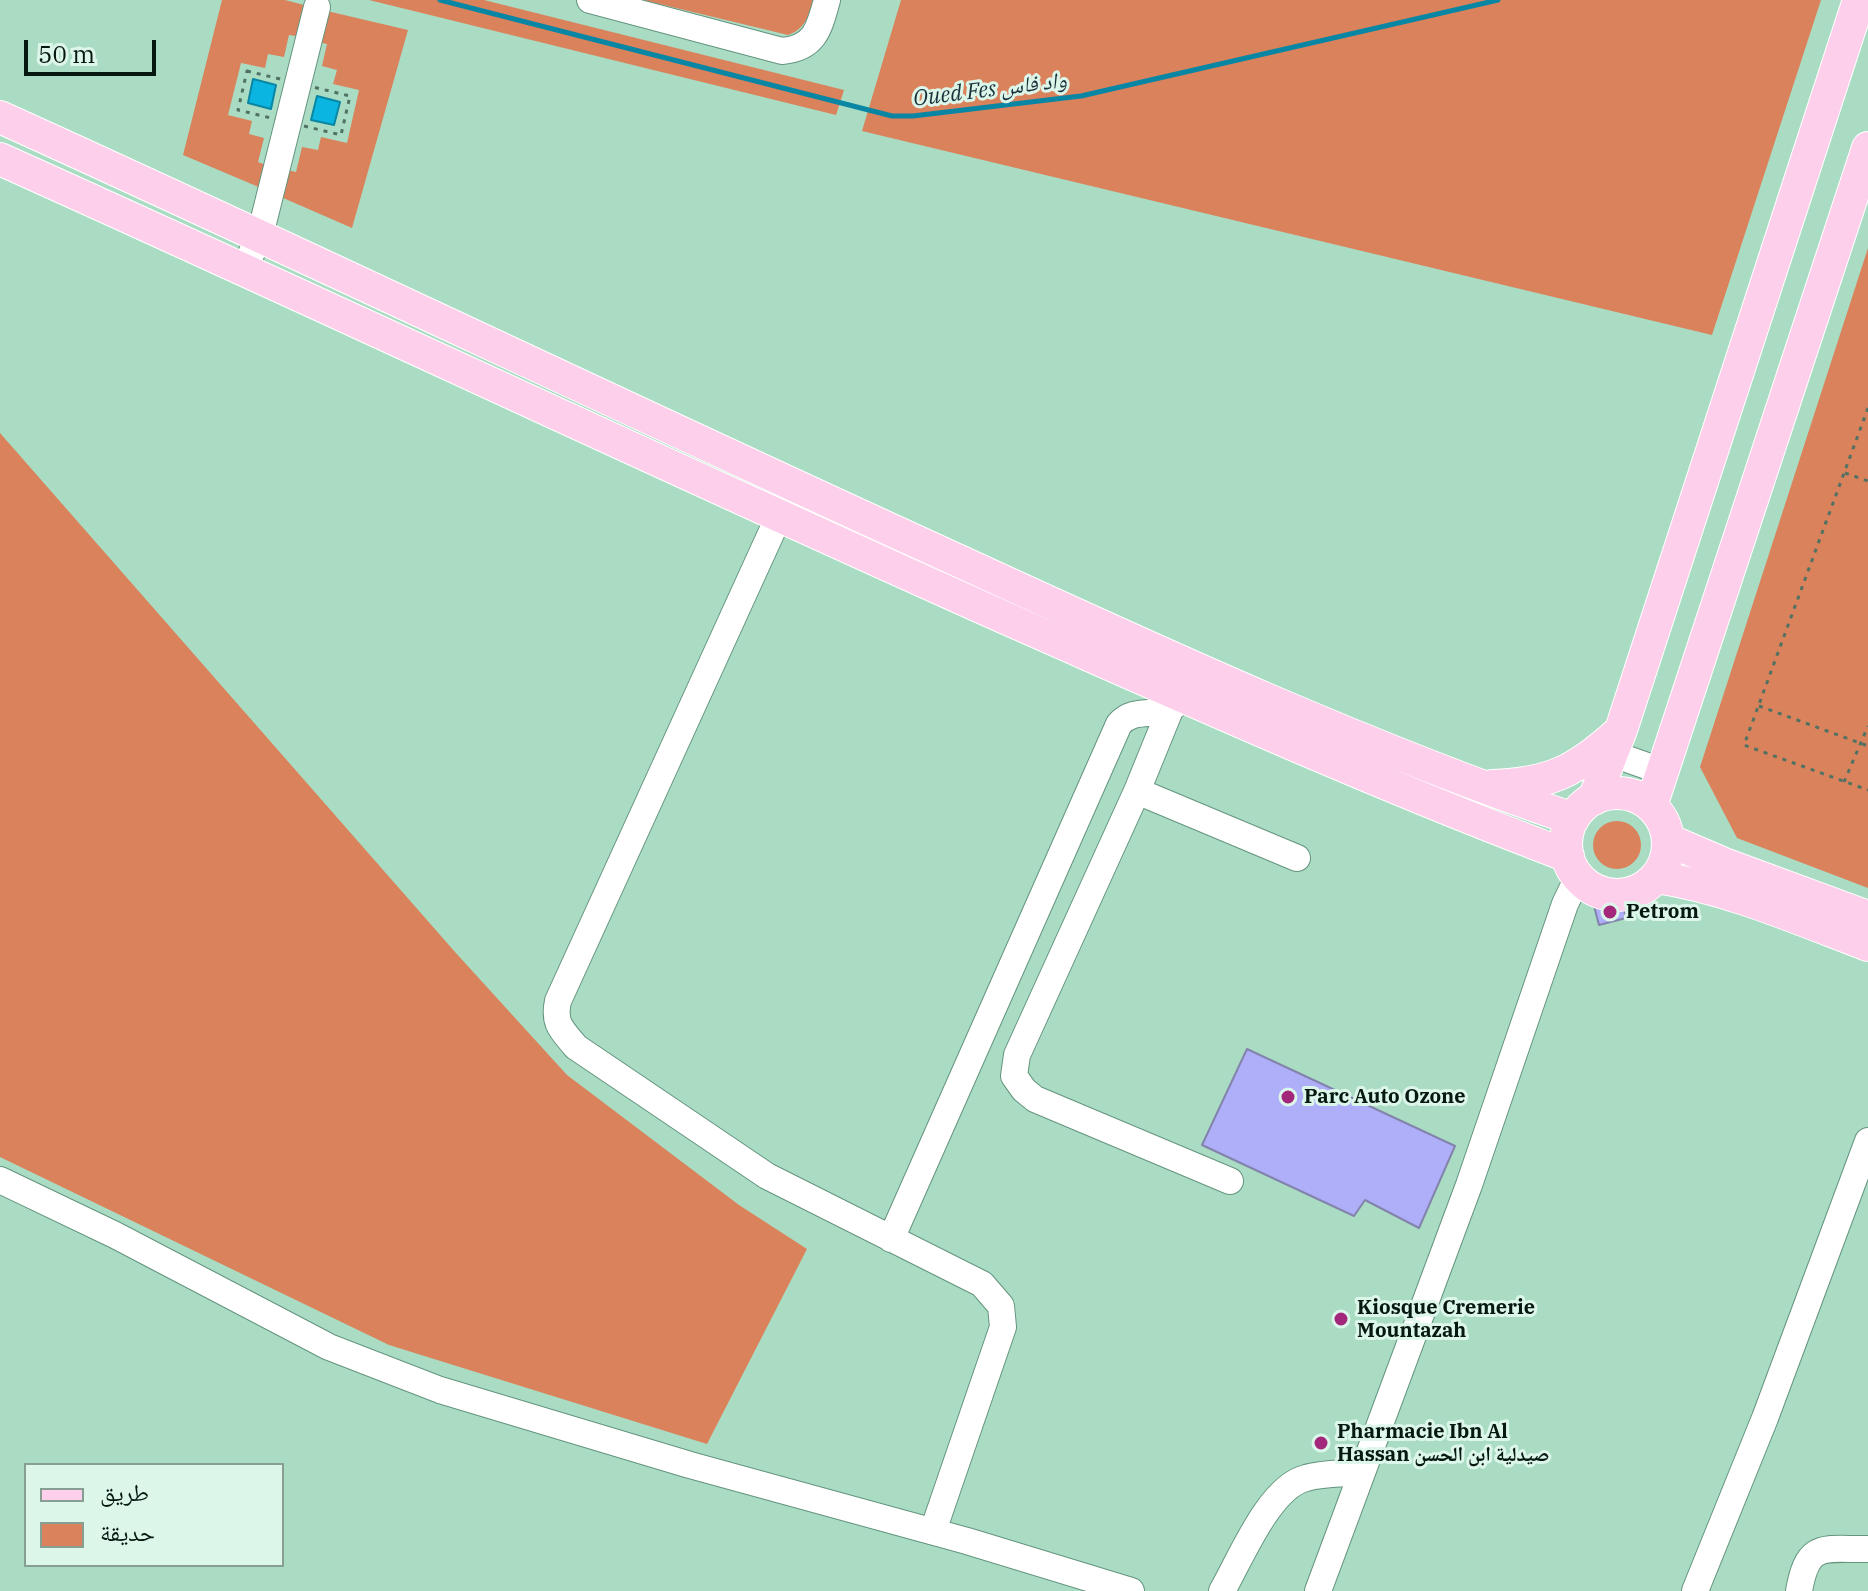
<!DOCTYPE html>
<meta charset="utf-8">
<style>
body{margin:0}
#map{position:relative;width:1868px;height:1591px;overflow:hidden;background:#aadcc4;font-family:"IBM Plex Serif","Noto Naskh Arabic",serif}
canvas{display:block}
.legend{position:absolute;left:24px;top:1463px;width:260px;height:104px;box-sizing:border-box;background:#ddf6ea;border:2px solid #879e93;margin:0;padding:10px 14px;list-style:none;font-size:24px;color:#061911}
.legend li{display:flex;align-items:center;gap:16px;height:40px}
.legend b{width:40px;border:2px solid #879e93}
.scale{position:absolute;left:24px;top:40px;width:132px;height:36px;box-sizing:border-box;border:4px solid #061911;border-top:0;padding-left:10px;font-size:24px;line-height:28px;white-space:nowrap;color:#061911;-webkit-text-stroke:6px #ddf6ea;paint-order:stroke}
</style>
<div id="map">
<canvas width="1868" height="1591"></canvas>
<ul class="legend">
<li><b style="height:10px;background:#fdcfea"></b>طريق</li>
<li><b style="height:22px;background:#da825b"></b>حديقة</li>
</ul>
<div class="scale">50 m</div>
</div>
<script>
const g = document.querySelector('canvas').getContext('2d');
g.lineJoin = 'round';
function fillPath(path, color) { g.fillStyle = color; g.fill(path, 'evenodd'); }
function stroke(path, color, width, dash) { g.strokeStyle = color; g.lineWidth = width; g.lineCap = dash ? 'butt' : 'round'; g.setLineDash(dash || []); g.stroke(path); }
function label(font, color, halo, rows, align = 'center') {
  g.font = font + ' "IBM Plex Serif","Noto Naskh Arabic",serif'; g.lineWidth = 6; g.setLineDash([]); g.textBaseline = 'middle'; g.strokeStyle = halo; g.fillStyle = color; for (const [text, x, y, turn = 0] of rows) {
    g.save(); g.translate(x, y); g.rotate((+turn || 0) * Math.PI / 180); g.textAlign = isNaN(turn) ? turn : align; if (halo) g.strokeText(text, 0, 0); g.fillText(text, 0, 0); g.restore();
  }
}
const green = new Path2D(`
 M 222,0 L 285,0 L 304,5 L 296,36 L 289,35 L 284,57 L 268,54 L 265,68 L 241,63 L 228,115 L 252,121 L 249,134 L 264,138 L 258,162 L 266,165 L 261,188 L 183,155 Z
 M 369,0 L 484,0 L 844,90 L 836,115 Z
 M 643,0 L 813,0 C 809,16 805,29 788,35 Z
 M 901,0 L 1821,0 L 1712,335 L 862,131 Z
 M 327,11 L 408,30 L 352,228 L 281,197 L 287,170 L 296,172 L 302,147 L 318,150 L 321,137 L 347,143 L 359,90 L 333,84 L 337,70 L 322,66 L 327,44 L 317,42 Z
 M 1868,248 L 1868,888 L 1737,838 L 1700,767 Z
 M 0,433 L 455,952 L 567,1075 L 739,1205 L 807,1249 L 707,1444 L 389,1345 L 0,1157 Z
 M1593 845a24 24 0 1 1 48 0a24 24 0 1 1-48 0Z`);
const water = new Path2D(`
 M 253,79 L 276,85 L 271,109 L 248,103 Z
 M 317,96 L 340,102 L 334,125 L 311,120 Z`);
const stream = new Path2D(`
 M 440,0 L 892,116 L 913,116 L 1081,96 L 1498,0`);
const building = new Path2D(`
 M 1621,898 L 1626,918 L 1599,925 L 1594,906 Z
 M 1247,1049 L 1455,1146 L 1419,1228 L 1365,1200 L 1354,1216 L 1202,1145 Z`);
const path = new Path2D(`
 M 247,71 L 350,96 L 341,135 L 238,110 Z
 M 1868,408 L 1744,745 L 1868,790
 M 1845,473 L 1868,481
 M 1759,706 L 1868,746
 M 1844,782 L 1868,726`);
const minor = new Path2D(`
 M 590,0 L 782,51 C 815,48 819,29 827,0
 M 244,269 L 260,235 L 317,7
 M 779,516 L 558,1001 C 553,1024 562,1030 576,1047 L 767,1176 L 982,1284 L 1001,1306 L 1003,1327 L 933,1531
 M 1170,710 L 1137,791 L 1017,1055 L 1014,1076 L 1024,1090 L 1035,1099 L 1230,1181
 M 1613,754 L 1661,771
 M 1137,791 L 1297,858
 M 0,1180 L 115,1235 L 329,1347 L 440,1390 L 690,1465 L 967,1541 L 1131,1591
 M 891,1239 L 1119,724 C 1141,700 1169,731 1191,683
 M 1222,1591 C 1240,1560 1269,1487 1306,1478 C 1323,1473 1344,1474 1362,1472
 M 1318,1591 L 1469,1185 L 1565,904 L 1578,877
 M 1695,1591 L 1765,1418 L 1868,1141
 M 1799,1591 C 1808,1540 1824,1550 1868,1549`);
const major = new Path2D(`
 M 0,117 C 305,255 607,400 911,539 C 1129,639 1346,741 1573,819
 M 0,159 C 343,313 684,475 1028,628 C 1207,707 1385,787 1568,856
 M 1492,786 C 1550,784 1576,771 1618,733
 M1566 844a51 51 0 1 1 102 0a51 51 0 1 1-102 0Z
 M 1594,799 L 1621,730 L 1859,0
 M 1651,806 L 1868,148
 M 1668,840 L 1724,864 L 1868,917
 M 1656,877 C 1729,888 1799,919 1868,945`);
const markers = [
 [1610,912,8,"#a3277b"],
 [1288,1097,8,"#a3277b"],
 [1341,1319,8,"#a3277b"],
 [1321,1443,8,"#a3277b"]
];
const poiNames = [
 ["Petrom",1626,912],
 ["Parc Auto Ozone",1304,1097],
 ["Kiosque Cremerie",1357,1308],
 ["Mountazah",1357,1331],
 ["Pharmacie Ibn Al",1337,1432],
 ["Hassan صيدلية ابن الحسن",1337,1455]
];
const waterNames = [
 ["Oued Fes واد فاس",990,90,-7]
];
fillPath(green, '#da825b');
fillPath(water, '#0ab5e1');
stroke(water, '#0986a3', 2);
stroke(stream, '#0986a3', 5);
fillPath(building, '#aeaef9');
stroke(building, '#8383ac', 2);
stroke(minor, '#64947e', 28);
stroke(major, '#fff', 34);
stroke(path, '#517263', 3, [4, 6]);
stroke(minor, '#fff', 26);
stroke(major, '#fdcfea', 32);
for (const [x, y, r, color] of markers) { const dot = new Path2D(); dot.arc(x, y, r, 0, 2 * Math.PI); g.fillStyle = color; g.fill(dot); stroke(dot, '#ddf6ea', 3); }
label('bold 20px', '#061911', '#ddf6ea', poiNames, 'left');
label('italic 22px', '#1a313a', '#ddf6ea', waterNames);
</script>
